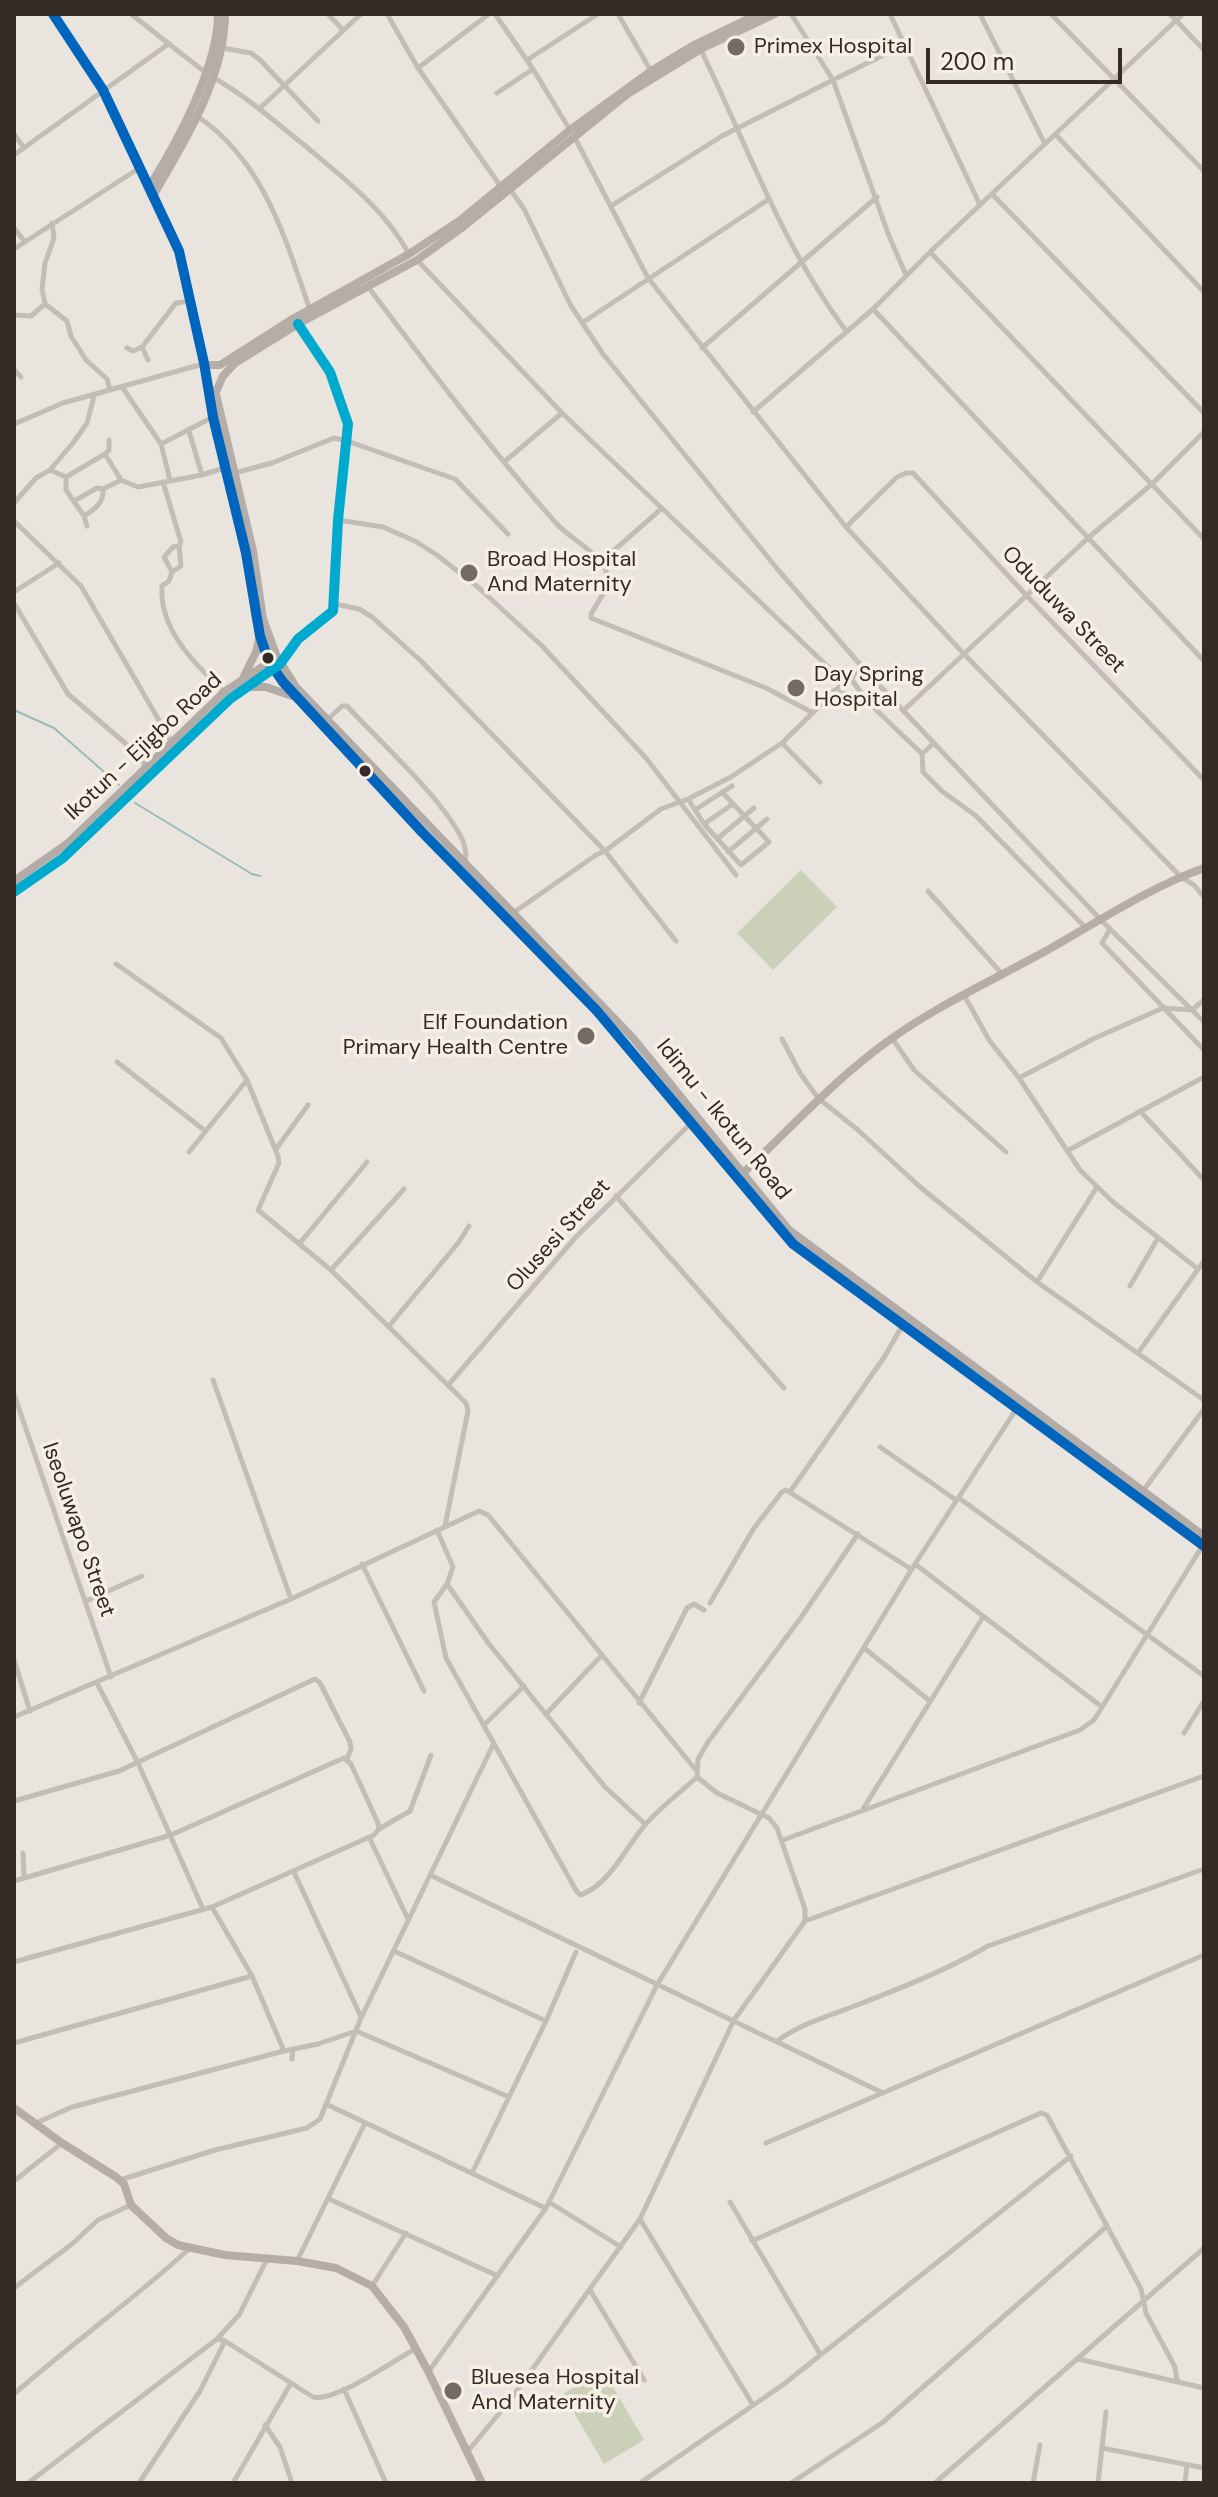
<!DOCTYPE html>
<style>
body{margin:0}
#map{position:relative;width:1218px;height:2497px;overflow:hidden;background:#eae4de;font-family:"DM Sans",sans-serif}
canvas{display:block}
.frame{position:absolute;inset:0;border:16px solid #342a26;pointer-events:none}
.scale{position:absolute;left:926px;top:48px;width:196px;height:36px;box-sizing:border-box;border:4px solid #342a26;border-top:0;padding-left:10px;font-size:24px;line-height:28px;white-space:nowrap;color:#342a26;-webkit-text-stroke:6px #f8efe4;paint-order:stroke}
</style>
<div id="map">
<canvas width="1218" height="2497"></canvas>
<div class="frame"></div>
<div class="scale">200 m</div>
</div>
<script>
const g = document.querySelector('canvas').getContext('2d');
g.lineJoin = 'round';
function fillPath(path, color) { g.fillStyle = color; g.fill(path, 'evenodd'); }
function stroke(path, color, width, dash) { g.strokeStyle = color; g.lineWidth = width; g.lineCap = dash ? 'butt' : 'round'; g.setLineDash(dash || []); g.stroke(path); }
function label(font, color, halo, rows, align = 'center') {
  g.font = font + ' "DM Sans",sans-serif'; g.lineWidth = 7; g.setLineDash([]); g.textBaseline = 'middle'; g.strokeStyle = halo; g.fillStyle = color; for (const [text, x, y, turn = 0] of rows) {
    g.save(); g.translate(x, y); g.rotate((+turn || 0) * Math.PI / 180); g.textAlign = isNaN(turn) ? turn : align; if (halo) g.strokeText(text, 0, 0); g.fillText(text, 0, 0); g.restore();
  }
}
const green = new Path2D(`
 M 801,870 L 837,907 L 773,970 L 737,933 Z
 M 603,2370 L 644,2440 L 604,2464 L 563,2394 Z`);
const stream = new Path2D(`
 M 14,710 L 54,728 L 119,785
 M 135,803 L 252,874 L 260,876`);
const street = new Path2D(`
 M 131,14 L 206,73
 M 328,14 L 342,29
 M 387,14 L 418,68 L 501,187
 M 495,14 L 533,69 L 570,130
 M 618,14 L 651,71
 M 791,14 L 833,80 L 889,236 L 906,275
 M 890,14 L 980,205
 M 980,14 L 1045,144
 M 1051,14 L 1204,171
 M 1170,14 L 1204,50
 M 222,48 L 251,53 L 260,60 L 318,121
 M 701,50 C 747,145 783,248 847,332
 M 527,60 L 598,14
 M 418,68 L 489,14
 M 214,78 C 246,96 274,121 303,144 C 342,177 384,208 409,254
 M 837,78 L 904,45
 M 497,93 L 533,69
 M 259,109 L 361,14
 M 197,116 C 264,161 285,238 310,310
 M 14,134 L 24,148
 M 1055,134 L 1204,292
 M 574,136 L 648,278 L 846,527 L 964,654 L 1181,877 L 1194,885 L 1204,897
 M 14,155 L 167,45
 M 510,189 L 524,209 L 571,306 L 603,354 L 779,571 L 864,669 L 1101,920 L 1204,1022
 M 993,195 L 1204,413
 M 611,206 L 722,136 L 833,80
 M 52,223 L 54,238 L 45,263 L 42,289 L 45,304 L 67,321 L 71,336 L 86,360 L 107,379 L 110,390
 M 14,228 L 25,242
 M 14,249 L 141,167
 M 930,252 L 1204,539
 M 417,260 L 562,413 L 844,682
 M 369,288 C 429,368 489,447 555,522 C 573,543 608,554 609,584 L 591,614 L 591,618 L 766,688 L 811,712
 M 873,309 L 1204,661
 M 14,315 L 31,316 L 45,304
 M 582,323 L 769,199
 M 127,348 L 133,351 L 142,347
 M 702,348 L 877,197
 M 148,360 L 142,347 L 176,303 L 190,301
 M 14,370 L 21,377
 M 122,387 L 161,444 L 170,480
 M 753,412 L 873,309 L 930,252 L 1183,14
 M 14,424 L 63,403 L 203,364
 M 189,431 L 202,475
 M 161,444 L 213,417
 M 105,454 L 121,480
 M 504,462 L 562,413
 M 50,470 L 66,477 L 105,454 L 109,450 L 109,440
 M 234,473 L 272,463 L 334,438 L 347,441 L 455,479 L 508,534
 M 66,477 L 66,490 L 84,516
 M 163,482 L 181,542 L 179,546 L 181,566 L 172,572 L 169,581 L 162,586 C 159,630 195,664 224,692
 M 74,501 L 97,488 L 103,489
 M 14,503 L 36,478 L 50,470 L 73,443 L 87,423 L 94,396
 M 338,520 L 383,527 L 415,541 L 437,555 L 479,588 L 542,646 L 646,758 L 736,875
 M 14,521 L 81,586 L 171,741
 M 87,526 L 84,516 C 95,509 104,503 103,489 L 121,480 L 138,487 L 202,475 L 224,468
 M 846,527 L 897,477 L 906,473 L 913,473 L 1027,596 L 1204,780
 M 602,561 L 661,509
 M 172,572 L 164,557 L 173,547 L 179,546
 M 14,592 L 59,563
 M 14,603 L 68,694 L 132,749 L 146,766
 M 335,604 L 359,609 L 372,617 L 421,661 L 605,851 L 676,941
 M 282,657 L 298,639 L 335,607 L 338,520 L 348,424 L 330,372 L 298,324
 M 850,677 L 866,700 L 922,754 L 934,743
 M 833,691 L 865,699
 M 904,710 L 1088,538 L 1152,484 L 1204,432
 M 328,719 L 342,706 L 347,706 C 382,744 434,790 459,833 C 465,843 467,853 465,863
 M 782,743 L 820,782
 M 922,754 L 923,772 L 943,792 L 975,815 L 1086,928
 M 688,799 L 695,810 L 732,786
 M 695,810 L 704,824 L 741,865 L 769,842 L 722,792
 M 704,824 L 733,804
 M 717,839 L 754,808
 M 728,852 L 767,819
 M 928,891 L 1002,974
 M 513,913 L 596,855 L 605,851 L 661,809 L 688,799 L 731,777 L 782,743 L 844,682 L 864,669
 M 1110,929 L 1102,943 L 1204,1050
 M 116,964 L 221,1038 L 247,1080 L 278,1156 L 279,1163 L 258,1210 L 331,1270 L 466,1403 L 468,1411 L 445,1526
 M 964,995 L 989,1040 L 1019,1078 L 1080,1170 L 1113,1202 L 1198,1269
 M 892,1038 L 914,1070 L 1006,1152
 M 782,1039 L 800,1073 L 818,1098 L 858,1130 L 919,1186 L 1037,1282 L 1204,1400
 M 117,1062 L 204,1130
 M 1019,1078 L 1095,1038 L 1163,1008 L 1192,1010 L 1204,1000
 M 1140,1111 L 1204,1180
 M 276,1149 L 308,1105
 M 1067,1151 L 1204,1077
 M 189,1152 L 247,1080
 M 616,1196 L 784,1388
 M 299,1244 L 367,1162
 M 331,1270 L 404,1189
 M 1037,1282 L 1097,1187
 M 1130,1286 L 1158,1238
 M 389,1326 L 459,1242 L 469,1226
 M 1138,1353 L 1204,1261
 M 213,1380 L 291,1599
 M 449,1384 L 575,1238 L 693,1121
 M 14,1394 L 111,1677
 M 880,1447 L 956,1500
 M 1143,1491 L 1204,1409
 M 790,1492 L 885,1356 L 902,1326
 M 959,1498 L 1204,1676
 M 437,1530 L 453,1567 L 447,1584 L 434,1602 L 446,1658 L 577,1892 L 581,1895 C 611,1883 625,1848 645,1825 C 660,1807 680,1793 697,1777
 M 362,1564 L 424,1691
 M 915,1564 L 1102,1707
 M 447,1584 L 489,1644 L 605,1787 L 645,1824
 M 86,1601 L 142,1576
 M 710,1603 L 754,1528 L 782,1492 L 786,1490 L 911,1569
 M 864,1648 L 930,1701
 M 14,1660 L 30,1711
 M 97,1683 L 138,1763 L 203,1909
 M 639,1703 L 687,1608 L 694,1604 L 704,1610
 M 547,1713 L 602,1655
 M 14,1717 L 291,1599 L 479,1511 L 488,1515 L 695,1769
 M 484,1725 L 524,1686
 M 1184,1733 L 1204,1701
 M 14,1801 L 119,1771 L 315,1679 L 320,1683 L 350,1742 L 351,1749 L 347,1759
 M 863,1809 L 983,1617
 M 379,1829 L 410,1811 L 431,1755
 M 369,1837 L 408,1919
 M 783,1840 L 1080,1730 L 1094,1720 L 1203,1545
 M 23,1853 L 24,1878
 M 294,1872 L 361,2017
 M 430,1875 L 881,2092
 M 14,1881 L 171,1835 L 344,1758 L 351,1764 L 378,1823 L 379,1829 L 374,1835 L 212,1907 L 14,1962
 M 212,1907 L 252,1976 L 284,2051
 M 805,1921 L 1204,1776
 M 394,1951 L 546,2021
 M 777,2041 C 802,2023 829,2016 857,2005 C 901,1988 947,1970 988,1946 L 1204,1869
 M 14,2043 L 252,1976
 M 292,2059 L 293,2049
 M 326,2104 L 545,2208
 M 36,2123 L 72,2107 L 284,2051 L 318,2044 L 356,2031 L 509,2097
 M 766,2143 L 1204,1955
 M 472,2173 L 546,2021 L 576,1952
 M 120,2180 L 215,2150 L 307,2128 L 320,2119 L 361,2018 L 493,1745
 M 14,2181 L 62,2143
 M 329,2199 L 498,2276
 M 549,2202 L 621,2247
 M 730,2202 L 820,2354
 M 640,2219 L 753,2405
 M 752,2241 L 1041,2113 L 1047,2115 L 1141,2289 L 1146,2313 L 1175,2367 L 1177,2380
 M 297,2261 L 365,2123
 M 372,2286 L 406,2233
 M 14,2288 L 72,2244 L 98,2220 L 131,2205
 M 590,2290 L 644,2380
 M 225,2341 L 313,2397 C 336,2402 393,2361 415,2349
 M 1078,2359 L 1204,2388
 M 429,2371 L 546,2208 L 657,1985 L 915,1564 L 1017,1408
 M 344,2389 L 386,2483
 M 14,2394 C 71,2344 133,2300 189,2249
 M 265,2425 L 280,2447 L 292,2483
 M 1102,2448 L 1204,2468
 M 468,2451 L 511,2399 L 640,2219 L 734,2020 L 805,1921 L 805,1909 L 777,1828 L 769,1818 L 717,1793 L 697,1777 L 698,1759 L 708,1742 L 800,1619 L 858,1534
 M 28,2483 L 217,2339
 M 139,2483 L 200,2391 L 225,2341 L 217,2339 L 239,2315 L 267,2259
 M 233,2483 L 291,2383
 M 640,2483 L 784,2384 L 1071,2156
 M 791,2483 L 882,2423 L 1107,2226
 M 935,2483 L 1204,2248
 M 1033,2483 L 1040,2445
 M 1098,2483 L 1106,2412
 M 1185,2483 L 1187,2465`);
const secondary = new Path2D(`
 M 53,14 L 103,90 L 179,251 L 204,363 L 213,417 L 246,553 L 256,620 L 269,662
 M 149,187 C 177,142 218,67 218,14
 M 154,194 C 185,142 225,76 225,14
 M 210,365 L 220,365 L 289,321 L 409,254 L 459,221 L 570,130 L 651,71 L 694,45 L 758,14
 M 215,390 L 253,551 L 263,619 L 277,657
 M 215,394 L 223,376 L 235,363 L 298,324 L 417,260 L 463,227 L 629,93 L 701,49 L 775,14
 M 744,1172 C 792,1127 835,1079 888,1041 C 939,1004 998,978 1053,947 C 1102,919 1151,887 1204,868
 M 14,2108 L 62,2143 L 116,2177 L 124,2184 L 131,2205 L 166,2238 L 178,2245 L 225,2255 L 297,2261 L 336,2268 L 372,2286 L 404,2327 L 428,2371 L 482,2483`);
const primary = new Path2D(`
 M 277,657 L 296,687 L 633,1038 L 789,1230 L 1204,1536
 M 269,662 L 297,698 L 422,832 L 597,1011 L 793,1244 L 1204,1546
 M 244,676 L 256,652 L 260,636
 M 247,687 L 266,687 L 292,696
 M 14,881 L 68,843 L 224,692 L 274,659
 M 14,892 L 63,858 L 230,699 L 275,667`);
const bus1 = new Path2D(`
 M 53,14 L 103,90 L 179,251 L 204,363 L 213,417 L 246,553 L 260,636 L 269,662 L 283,682 L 422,832 L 597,1011 L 793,1244 L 1204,1546`);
const bus2 = new Path2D(`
 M 14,892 L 63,858 L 230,699 L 280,664 L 298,639 L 333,611 L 338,520 L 348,424 L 330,372 L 298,324`);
const markers = [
 [736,47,10,"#746b66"],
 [469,573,10,"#746b66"],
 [268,658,7,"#342a26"],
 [796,688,10,"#746b66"],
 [365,771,7,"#342a26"],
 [586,1036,10,"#746b66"],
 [453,2391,10,"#746b66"]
];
const poiNames = [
 ["Primex Hospital",754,47],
 ["Broad Hospital",487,560],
 ["And Maternity",487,585],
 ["Day Spring",814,675],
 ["Hospital",814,700],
 ["Elf Foundation",568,1023,"right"],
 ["Primary Health Centre",568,1048,"right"],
 ["Bluesea Hospital",471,2378],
 ["And Maternity",471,2403]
];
const streetNames = [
 ["Oduduwa Street",1063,610,46],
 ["Ikotun - Ejigbo Road",144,747,-43],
 ["Idimu - Ikotun Road",723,1120,51],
 ["Olusesi Street",559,1236,-48],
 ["Iseoluwapo Street",78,1530,71]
];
fillPath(green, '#cbd0b8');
stroke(stream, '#9abbbc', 2);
stroke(street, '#c3bdb7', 5);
stroke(secondary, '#b4ada8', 8);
stroke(primary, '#b2aba6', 8);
stroke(bus1, '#0065bd', 10);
stroke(bus2, '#00a9ce', 10);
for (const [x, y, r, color] of markers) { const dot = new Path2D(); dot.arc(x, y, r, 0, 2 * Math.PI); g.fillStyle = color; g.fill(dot); stroke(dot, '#f8efe4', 3); }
label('22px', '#342a26', '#f8efe4', poiNames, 'left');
label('22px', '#342a26', '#f8efe4', streetNames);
</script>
